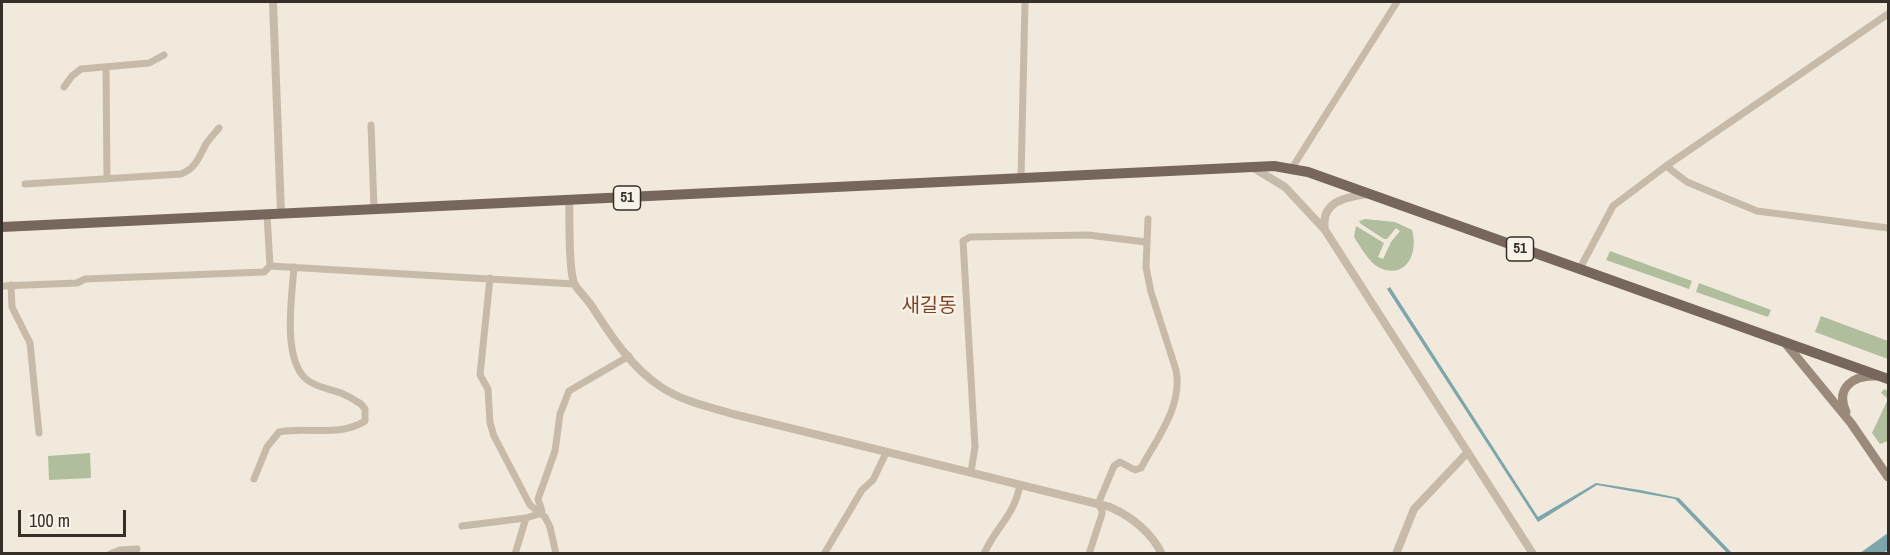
<!DOCTYPE html>
<meta charset="utf-8">
<style>
body{margin:0}
#map{position:relative;width:1890px;height:555px;overflow:hidden;background:#f0e9dc;font-family:"Archivo Narrow",sans-serif}
canvas{display:block}
.frame{position:absolute;inset:0;border:3px solid #352e29;pointer-events:none}
.scale{position:absolute;left:18px;top:510px;width:108px;height:27px;box-sizing:border-box;border:3px solid #352e29;border-top:0;padding-left:8px;font-size:18px;line-height:21px;white-space:nowrap;color:#352e29;-webkit-text-stroke:4px #f8f3e9;paint-order:stroke}
</style>
<div id="map">
<canvas width="1890" height="555"></canvas>
<div class="frame"></div>
<div class="scale">100 m</div>
</div>
<script>
const g = document.querySelector('canvas').getContext('2d');
g.lineJoin = 'round';
function fillPath(path, color) { g.fillStyle = color; g.fill(path, 'evenodd'); }
function stroke(path, color, width, dash) { g.strokeStyle = color; g.lineWidth = width; g.lineCap = dash ? 'butt' : 'round'; g.setLineDash(dash || []); g.stroke(path); }
function label(font, color, halo, rows, align = 'center') {
  g.font = font + ' "Archivo Narrow","Noto Sans KR",sans-serif'; g.lineWidth = 4.5; g.setLineDash([]); g.textBaseline = 'middle'; g.strokeStyle = halo; g.fillStyle = color; for (const [text, x, y, turn = 0] of rows) {
    g.save(); g.translate(x, y); g.rotate((+turn || 0) * Math.PI / 180); g.textAlign = isNaN(turn) ? turn : align; if (halo) g.strokeText(text, 0, 0); g.fillText(text, 0, 0); g.restore();
  }
}
const green = new Path2D(`
 M 1365,219 L 1395,222 L 1412,230 C 1419,254 1405,281 1378,267 C 1369,262 1360,246 1354,237 L 1356,226 L 1384,243 L 1378,257 L 1383,259 L 1391,242 L 1400,231 L 1396,228 L 1387,239 L 1384,239 L 1361,224 L 1359,221 Z
 M 1610,251 L 1692,281 L 1689,289 L 1606,260 Z
 M 1699,283 L 1771,310 L 1768,317 L 1696,292 Z
 M 1821,316 L 1888,341 L 1888,359 L 1815,332 Z
 M 1884,389 L 1888,391 L 1888,441 L 1880,444 L 1872,433 L 1888,399 L 1881,393 Z
 M 90,453 L 91,478 L 49,480 L 48,456 Z`);
const water = new Path2D(`
 M 1390,287 L 1538,517 L 1596,483 L 1640,490 L 1679,498 L 1732,553 L 1727,553 L 1675,499 L 1597,485 L 1538,522 L 1387,289 Z
 M 1888,533 L 1888,550 L 1883,553 L 1860,553 Z`);
const minor = new Path2D(`
 M 106,68 L 107,179
 M 64,87 L 72,76 L 81,69 L 149,63 L 164,55
 M 371,125 L 374,208
 M 1666,166 L 1687,182 L 1757,211 L 1888,228
 M 1292,168 L 1397,2
 M 1021,179 L 1025,2
 M 25,184 L 181,174 C 196,168 199,157 206,144 C 210,138 215,133 219,128
 M 267,214 L 270,266 L 574,284
 M 1579,270 L 1613,206 L 1666,166 L 1888,14
 M 490,278 L 480,375 L 488,389 L 490,423 L 494,436 L 530,505 L 545,517 L 550,527 L 556,554
 M 11,285 L 12,307 L 30,343 L 39,433
 M 2,286 L 77,283 L 85,279 L 264,272 L 270,266
 M 971,472 L 975,447 L 963,241 L 970,237 L 1088,235 L 1146,242
 M 254,479 L 267,447 L 279,432 C 307,426 338,438 365,421 L 365,409 L 361,404 C 355,400 348,396 341,393 C 330,389 315,387 306,379 C 282,358 292,296 294,267
 M 462,526 L 526,518
 M 110,554 L 120,550 L 137,549
 M 515,554 L 526,518 L 539,514 L 542,511 L 538,499 L 555,451 L 560,414 L 569,391 L 629,356
 M 824,554 L 862,490 L 873,480 L 886,453
 M 984,554 C 996,526 1014,517 1020,485
 M 1089,554 L 1102,514 L 1102,510 L 1098,504 L 1114,466 L 1120,462 L 1135,470 L 1141,468 C 1157,438 1183,406 1176,370 L 1151,292 L 1146,267 L 1148,219`);
const tertiary = new Path2D(`
 M 273,2 L 281,213
 M 1252,167 L 1285,187 L 1325,230 L 1533,554
 M 569,201 C 570,219 568,267 574,283 C 575,287 589,301 593,308 C 611,336 632,368 661,387 C 682,401 709,407 733,414 L 1110,507 C 1132,517 1151,532 1162,554
 M 1325,230 C 1320,201 1346,197 1368,194
 M 1396,554 L 1414,509 L 1467,453`);
const secondary = new Path2D(`
 M 1786,344 L 1851,423 L 1888,477
 M 1846,412 C 1835,388 1853,375 1876,376`);
const primary = new Path2D(`
 M 2,227 L 1274,166 L 1308,172 L 1888,379`);
const shields = [
 [627,198,27],
 [1520,249,27]
];
const shieldNames = [
 ["51",627,198],
 ["51",1520,249]
];
const quarterNames = [
 ["새길동",929,307]
];
fillPath(green, '#b0be9d');
fillPath(water, '#7da5ac');
stroke(minor, '#c8baa9', 7);
stroke(tertiary, '#c8baa9', 8);
stroke(secondary, '#9b8a7b', 9);
stroke(primary, '#76665b', 10);
for (const [x, y, w] of shields) { const box = new Path2D(); box.roundRect(x - w / 2, y - 12, w, 24, 4.5); g.fillStyle = '#f8f3e9'; g.fill(box); stroke(box, '#352e29', 1.5); }
label('bold 15px', '#352e29', null, shieldNames);
label('20px', '#7f4427', '#f8f3e9', quarterNames);
</script>
